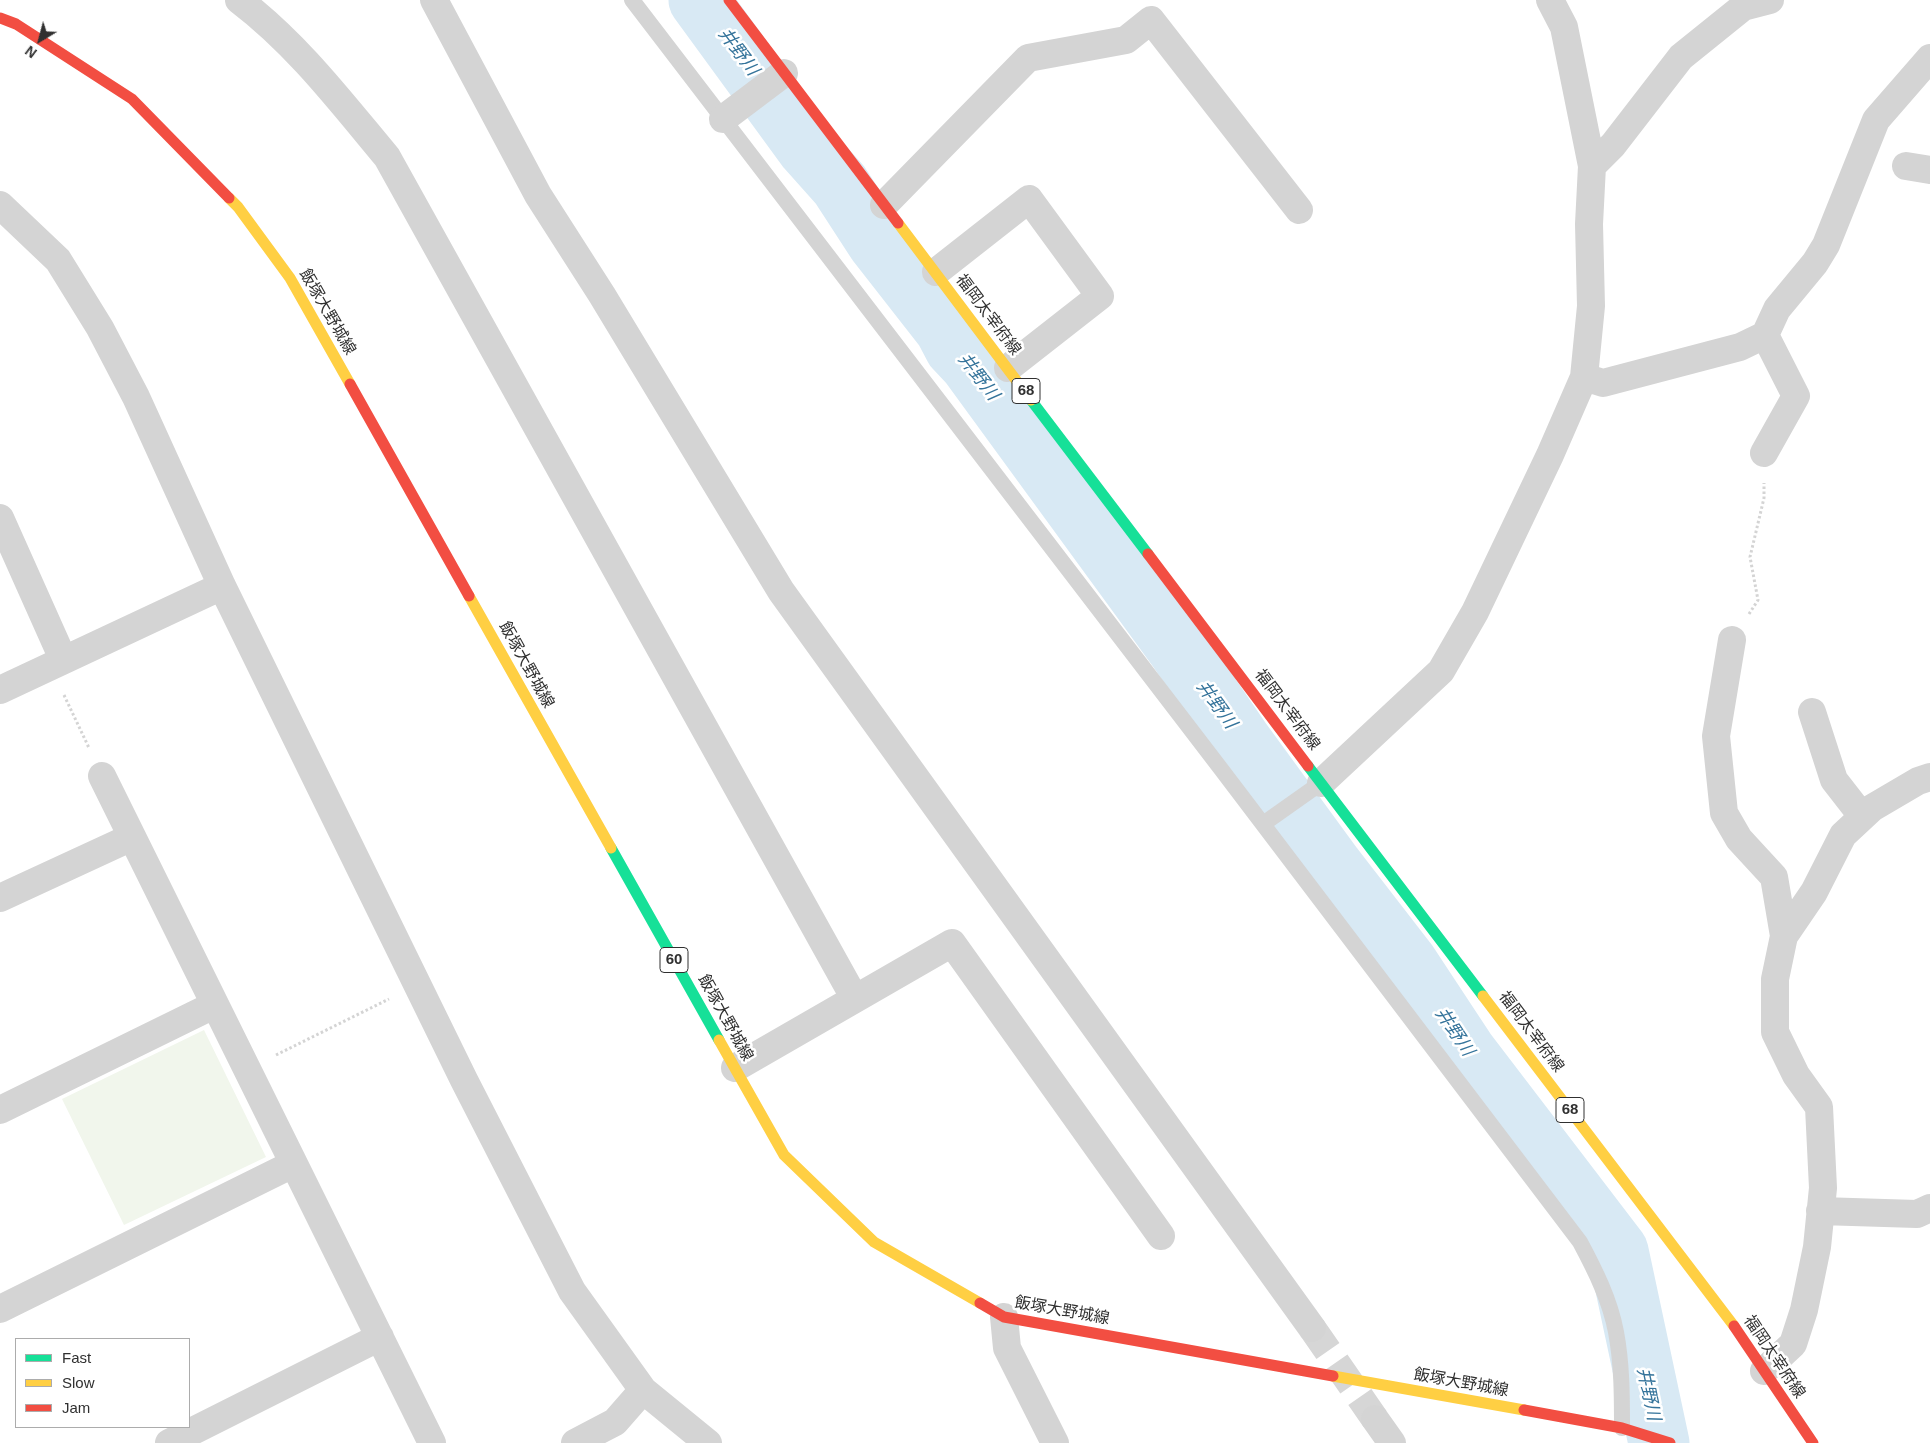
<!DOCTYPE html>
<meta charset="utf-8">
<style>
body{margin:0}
#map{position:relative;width:1930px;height:1443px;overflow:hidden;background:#fff;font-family:Helvetica,sans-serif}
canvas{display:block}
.legend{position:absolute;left:15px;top:1338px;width:175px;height:90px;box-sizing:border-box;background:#fff;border:1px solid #acacac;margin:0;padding:6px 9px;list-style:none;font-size:15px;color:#303030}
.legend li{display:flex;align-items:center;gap:10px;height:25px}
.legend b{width:25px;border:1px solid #acacac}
.north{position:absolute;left:15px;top:15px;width:50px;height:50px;-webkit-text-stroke:4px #fff;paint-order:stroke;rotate:217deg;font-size:14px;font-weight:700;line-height:20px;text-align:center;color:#303030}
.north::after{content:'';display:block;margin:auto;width:18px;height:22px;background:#303030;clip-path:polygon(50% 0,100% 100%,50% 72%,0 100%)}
</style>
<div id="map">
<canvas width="1930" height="1443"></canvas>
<ul class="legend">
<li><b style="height:6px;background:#16e098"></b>Fast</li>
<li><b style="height:6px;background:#ffcf43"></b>Slow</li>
<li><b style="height:6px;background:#f24e42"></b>Jam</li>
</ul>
<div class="north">N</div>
</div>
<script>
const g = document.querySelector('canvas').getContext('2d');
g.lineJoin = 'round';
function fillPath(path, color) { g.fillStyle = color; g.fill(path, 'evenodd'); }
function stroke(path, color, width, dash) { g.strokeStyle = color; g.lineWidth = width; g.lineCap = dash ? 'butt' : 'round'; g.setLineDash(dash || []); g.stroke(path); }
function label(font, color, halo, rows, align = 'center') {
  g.font = font + ' Helvetica,"Noto Sans JP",sans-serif'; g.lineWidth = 5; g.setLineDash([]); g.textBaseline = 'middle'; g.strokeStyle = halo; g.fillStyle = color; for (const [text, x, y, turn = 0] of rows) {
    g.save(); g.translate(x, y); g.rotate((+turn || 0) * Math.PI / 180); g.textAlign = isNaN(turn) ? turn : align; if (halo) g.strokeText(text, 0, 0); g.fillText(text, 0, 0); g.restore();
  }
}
const green = new Path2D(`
 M 204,1030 L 266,1157 L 124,1225 L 62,1099 Z`);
const river = new Path2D(`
 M 699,0 L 807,148 L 840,185 L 877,242 L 945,329 L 955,348 L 970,364 L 1178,649 L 1241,741 L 1333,867 L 1408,964 L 1466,1052 L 1618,1251 L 1659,1443`);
const streetTunnel = new Path2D(`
 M 1312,1328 L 1375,1419`);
const path = new Path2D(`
 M 1749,614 L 1758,600 L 1750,557 L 1764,498 L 1764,483
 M 64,695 L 89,748
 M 276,1055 L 389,999`);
const lane = new Path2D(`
 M 632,0 L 1221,769 L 1580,1242 C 1595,1270 1610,1300 1616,1332 C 1622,1364 1622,1396 1622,1428
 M 1263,824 L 1321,783`);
const street = new Path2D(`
 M 239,0 C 297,44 341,102 387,157 L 855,999
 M 434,0 L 538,195 L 602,295 L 781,591 L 1312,1328
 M 723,119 L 784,73
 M 1592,166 L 1613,145 L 1681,57 L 1743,7 L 1770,0
 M 1906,166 L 1930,170
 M 0,205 L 58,260 L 100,328 L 136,397 L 222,586 L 464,1080 L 572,1291 L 643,1390 L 708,1443
 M 884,205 L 1028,58 L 1126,40 L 1151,20 L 1299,210
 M 936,272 L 1029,199 L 1100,296 L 1008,368
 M 1584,377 L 1603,383 L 1740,347 L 1765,335
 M 1764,453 L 1796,396 L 1765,335 L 1777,309 L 1815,263 L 1826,245 L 1876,120 L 1930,58
 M 0,518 L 63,659
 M 1732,640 L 1716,736 L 1724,813 L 1739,839 L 1774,877 L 1784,936
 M 0,690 L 222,586
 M 1812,712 L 1834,780 L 1862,816
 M 102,776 L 432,1443
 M 1321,783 L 1441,671 L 1475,612 L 1550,455 L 1584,377 L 1591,306 L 1589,224 L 1592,166 L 1564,27 L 1550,0
 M 0,898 L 132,837
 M 735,1068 L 952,943 L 1161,1236
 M 0,1110 L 214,1005
 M 1820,1211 L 1917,1214 L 1930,1208
 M 0,1309 L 293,1164
 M 1004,1317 L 1007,1348 L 1055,1443
 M 1764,1371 L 1793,1344 L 1804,1310 L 1817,1247 L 1823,1188 L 1819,1107 L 1796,1075 L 1775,1032 L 1775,979 L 1784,936 L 1814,892 L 1843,835 L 1872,808 L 1918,781 L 1930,777
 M 1375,1419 L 1392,1443
 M 169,1443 L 380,1337
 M 575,1443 L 615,1422 L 643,1390`);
const fast = new Path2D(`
 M 1031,400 L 1148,554
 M 1308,766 L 1483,996
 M 611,848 L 719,1040`);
const slow = new Path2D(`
 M 229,198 L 238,207 L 290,278 L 350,384
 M 898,223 L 1031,400
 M 469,596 L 611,848
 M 1483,996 L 1734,1326
 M 719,1040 L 784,1155 L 874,1242 L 980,1303
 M 1333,1376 L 1524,1410`);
const jam = new Path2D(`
 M 729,0 L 898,223
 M 0,18 L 16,24 L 132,99 L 229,198
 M 350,384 L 469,596
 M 1148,554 L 1308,766
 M 980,1303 L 1004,1317 L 1333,1376
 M 1734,1326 L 1813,1443
 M 1524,1410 L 1622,1428 L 1670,1443`);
const shields = [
 [1026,391,28],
 [674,960,28],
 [1570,1110,28]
];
const shieldNames = [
 ["68",1026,391],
 ["60",674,960],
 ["68",1570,1110]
];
const streetNames = [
 ["飯塚大野城線",327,312,60],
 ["福岡太宰府線",988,315,53],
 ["飯塚大野城線",526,665,61],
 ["福岡太宰府線",1287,710,53],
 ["飯塚大野城線",725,1018,61],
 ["福岡太宰府線",1531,1032,53],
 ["飯塚大野城線",1062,1311,10],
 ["福岡太宰府線",1774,1357,56],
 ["飯塚大野城線",1461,1383,10]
];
const waterNames = [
 ["井野川",738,52,53],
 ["井野川",978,377,52],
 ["井野川",1216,705,54],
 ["井野川",1454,1032,56],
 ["井野川",1648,1394,78]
];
fillPath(green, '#f1f6ec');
stroke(river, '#d8e9f4', 61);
stroke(streetTunnel, '#d6d6d6', 28, [28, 14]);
stroke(path, '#d4d4d4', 3, [2.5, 2.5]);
stroke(lane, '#d4d4d4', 16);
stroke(street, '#d4d4d4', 28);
stroke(fast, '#16e098', 11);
stroke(slow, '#ffcf43', 11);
stroke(jam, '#f24e42', 11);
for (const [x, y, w] of shields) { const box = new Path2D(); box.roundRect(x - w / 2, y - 12.5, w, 25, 4); g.fillStyle = '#fff'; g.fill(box); stroke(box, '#303030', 1); }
label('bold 15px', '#303030', null, shieldNames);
label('16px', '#303030', '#fff', streetNames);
label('italic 18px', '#35749b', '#fff', waterNames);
</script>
